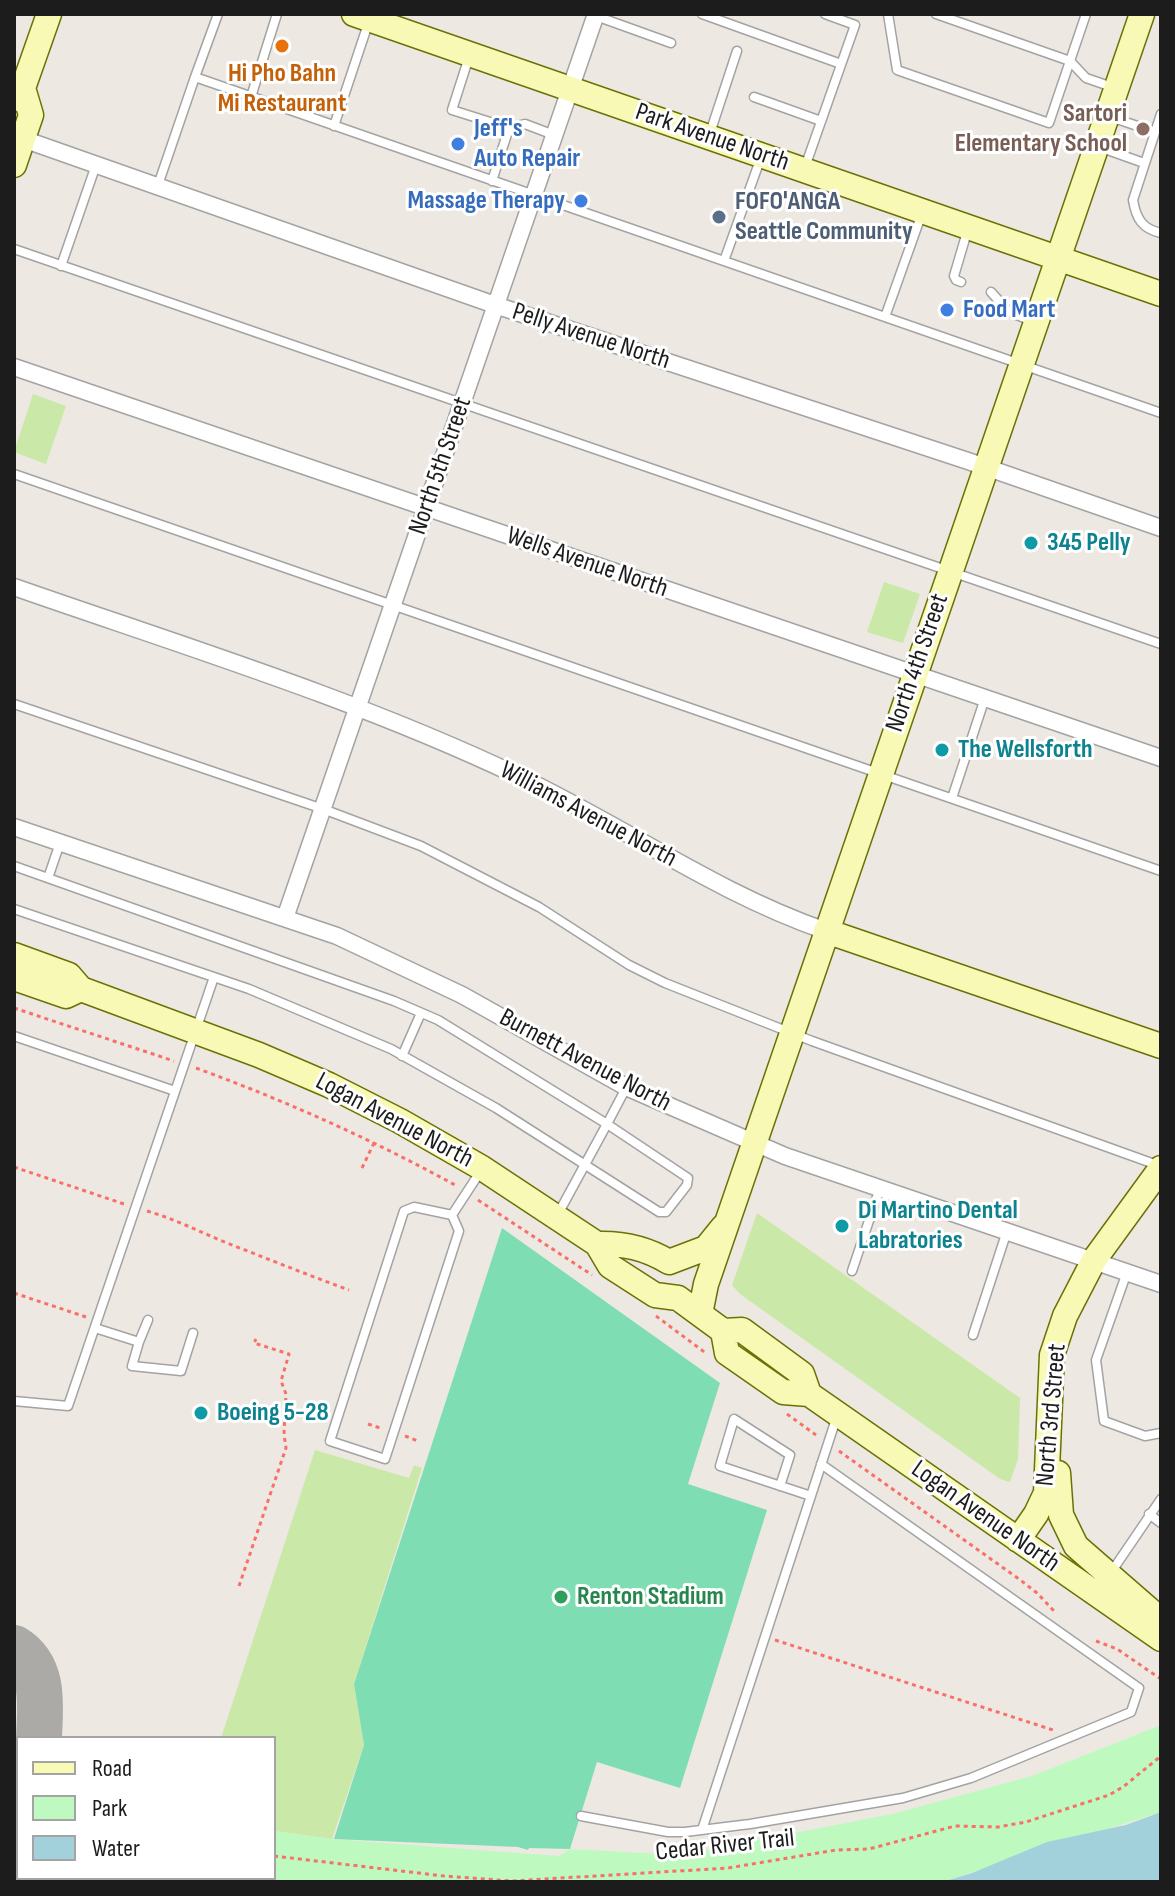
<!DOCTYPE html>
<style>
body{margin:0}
#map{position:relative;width:1175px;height:1896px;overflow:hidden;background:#ede9e2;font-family:"Sofia Sans Condensed",sans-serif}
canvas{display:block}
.frame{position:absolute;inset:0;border:16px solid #1c1c1c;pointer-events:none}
.legend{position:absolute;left:16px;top:1736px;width:260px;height:144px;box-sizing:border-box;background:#fff;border:2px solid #a4a4a4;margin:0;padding:10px 14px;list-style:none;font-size:24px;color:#1c1c1c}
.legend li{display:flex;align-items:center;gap:16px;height:40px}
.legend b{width:40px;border:2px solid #a4a4a4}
</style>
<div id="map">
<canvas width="1175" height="1896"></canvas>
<div class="frame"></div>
<ul class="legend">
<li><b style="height:10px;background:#f8f9b5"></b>Road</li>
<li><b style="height:22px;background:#bef9c0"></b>Park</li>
<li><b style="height:22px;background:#a2d1db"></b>Water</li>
</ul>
</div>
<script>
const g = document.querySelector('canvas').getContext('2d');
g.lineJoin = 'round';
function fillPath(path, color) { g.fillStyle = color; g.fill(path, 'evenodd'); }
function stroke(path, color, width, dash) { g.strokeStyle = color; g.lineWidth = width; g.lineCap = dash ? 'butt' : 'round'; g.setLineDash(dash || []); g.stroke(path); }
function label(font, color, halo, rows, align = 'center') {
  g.font = font + ' "Sofia Sans Condensed",sans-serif'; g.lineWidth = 6; g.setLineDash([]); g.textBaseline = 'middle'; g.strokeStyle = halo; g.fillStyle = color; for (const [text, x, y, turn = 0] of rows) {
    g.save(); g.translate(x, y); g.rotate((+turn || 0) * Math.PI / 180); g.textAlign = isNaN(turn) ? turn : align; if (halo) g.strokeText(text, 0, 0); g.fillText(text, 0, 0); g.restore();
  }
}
const grass = new Path2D(`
 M 33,394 L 66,406 L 46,464 L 14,452 Z
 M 884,582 L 920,594 L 903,643 L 867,632 Z
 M 757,1213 L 1020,1398 L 1018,1459 L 1010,1482 L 1000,1479 L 740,1294 L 732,1285 Z
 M 315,1450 L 409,1478 L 414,1465 L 422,1468 L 354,1684 L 364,1745 L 332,1839 L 274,1831 L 274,1738 L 221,1738 Z`);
const park = new Path2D(`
 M 1161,1725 L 1161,1812 L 942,1882 L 244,1882 L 195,1878 L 274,1878 L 274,1831 L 332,1839 L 559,1856 L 570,1849 L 681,1855 L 892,1814 L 1032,1776 Z`);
const pitch = new Path2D(`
 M 502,1228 L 720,1383 L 688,1484 L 767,1510 L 680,1788 L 597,1762 L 570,1849 L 529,1848 L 528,1850 L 518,1847 L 334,1839 L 364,1745 L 354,1684 Z`);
const water = new Path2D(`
 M 1161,1812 L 1161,1882 L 942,1882 L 972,1873 L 1047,1842 L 1126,1825 Z
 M 14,1864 L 18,1864 L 18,1878 L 195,1878 L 244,1882 L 14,1882 Z`);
const taxiway = new Path2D(`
 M 14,1648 C 46,1668 40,1706 39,1738`);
const path = new Path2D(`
 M 14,1008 L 174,1061
 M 196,1068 C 286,1101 371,1139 455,1185
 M 14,1167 L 124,1204
 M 362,1168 L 374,1143
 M 478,1200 L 592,1275
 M 147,1211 C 175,1219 200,1232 227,1243 C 268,1259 308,1275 349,1290
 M 14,1293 L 86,1317
 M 656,1316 L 707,1354
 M 787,1414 L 816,1435
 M 368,1424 L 383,1429
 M 405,1436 L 418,1441
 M 839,1451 L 1019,1579 L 1037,1593 L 1054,1611
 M 239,1586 L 286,1448 L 284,1434 L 286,1394 L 281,1381 L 289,1354 L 254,1343 L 256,1339
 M 775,1640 L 1053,1730
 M 1096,1641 L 1117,1649 L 1161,1679
 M 14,1814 L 18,1815
 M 274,1856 L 444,1876 L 512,1881 L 728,1868 L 836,1850 L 869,1849 L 955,1826 L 998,1827 L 1026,1822 L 1109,1795 L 1123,1787 L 1161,1756
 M 43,1882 L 43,1878`);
const lane = new Path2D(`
 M 702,14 L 841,64
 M 888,14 L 897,70 L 1049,123 L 1070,61 L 1086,78 L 1115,88
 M 936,14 L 1070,61 L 1086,14
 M 596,16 L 671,43
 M 469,57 L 452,110 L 509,128 L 525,124 L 554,135
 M 195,77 L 218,14
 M 251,97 L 277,14
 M 754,97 L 821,121
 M 1161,114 L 1133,200 C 1136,218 1142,229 1161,233
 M 1111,117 L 1155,132
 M 334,126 L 368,24
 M 709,136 L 737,51
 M 1099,147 L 1144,163
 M 805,167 L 855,25 L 825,14
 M 492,181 L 509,128
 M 158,185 L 195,77 L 1161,413
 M 14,249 L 1161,644
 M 724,261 L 760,160
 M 61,266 L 96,165
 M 961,282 L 956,280 L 954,276 L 967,232
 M 991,292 L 1009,312 L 1035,322
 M 885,317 L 921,216
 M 14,474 L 1161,871
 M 14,704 L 323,809 L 421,846 L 539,907 L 629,965 L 665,983 L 812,1041 L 1160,1166
 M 952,798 L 985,698
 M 14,866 L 394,1001 L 438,1020 L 607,1124 L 558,1214
 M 48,878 L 60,843
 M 14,909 L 249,989 L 391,1049 L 496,1108 L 659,1212 L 666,1212 L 687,1185 L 688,1178 L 607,1124 L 626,1088
 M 14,1036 L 175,1091
 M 402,1056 L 421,1013
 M 414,1207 L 452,1215 L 459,1231 L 385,1459 L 330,1441 L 404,1211 Z
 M 452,1215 L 482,1169
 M 852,1271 L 880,1188
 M 1127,1272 L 1096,1360 L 1104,1421 L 1145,1436 L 1161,1433
 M 95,1328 L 139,1342 L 132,1366 L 181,1371 L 193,1333
 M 973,1335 L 1007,1231
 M 139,1342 L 148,1320
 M 14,1401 L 68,1406 L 214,977
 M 780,1486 L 790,1455 L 734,1419 L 720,1466 L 811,1496
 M 1149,1514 L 1161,1523
 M 1110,1574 L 1161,1499
 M 14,1778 L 18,1779
 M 581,1816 L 668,1832 L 685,1832 L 750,1824 L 903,1798 L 971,1778 L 1131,1712 L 1139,1688 L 821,1464
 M 702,1830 L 837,1416`);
const street = new Path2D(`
 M 23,139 L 495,305 L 968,461 L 1161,528
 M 14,367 L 1161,758
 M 14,587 C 183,646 356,699 518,776 C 622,825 716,893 826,931
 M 14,827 L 337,936 L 462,995 L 626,1087 L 785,1156 L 1161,1284
 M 285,918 L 596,14`);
const secondary = new Path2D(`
 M 354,14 L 1161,294
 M 14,99 L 23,88 L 49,14
 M 14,165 L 31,115 L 23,88
 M 826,931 L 1161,1046
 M 14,955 L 69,975 L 81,989 L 259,1055 L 329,1085 L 400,1121 L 482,1168 L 597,1244 L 610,1266 L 655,1295 L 678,1298 L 723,1331 L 742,1330 L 802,1374 L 809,1394
 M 14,978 L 66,996 L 81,989
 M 597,1244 C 624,1243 646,1248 669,1262 L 706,1248 L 723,1227
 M 700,1314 L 706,1284 L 1142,14
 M 723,1331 L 727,1353 L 783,1392 L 809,1394 L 1161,1639
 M 1058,1473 L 1061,1515 L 1076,1546 L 1161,1620
 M 1018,1540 L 1036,1514 L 1046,1493 L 1052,1355 L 1065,1316 L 1094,1260 L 1161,1168`);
const markers = [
 [282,46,8,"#e8710a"],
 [1143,129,8,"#8d6e63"],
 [458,144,8,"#3f7fe0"],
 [581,201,8,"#3f7fe0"],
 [719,217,8,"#5c6f8a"],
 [947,310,8,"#3f7fe0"],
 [1031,543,8,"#0f9aa8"],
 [942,750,8,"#0f9aa8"],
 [842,1226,8,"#0f9aa8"],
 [201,1413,8,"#0f9aa8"],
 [561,1597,8,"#2e9e5b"]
];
const foodNames = [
 ["Hi Pho Bahn",282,74],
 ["Mi Restaurant",282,104]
];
const educationNames = [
 ["Sartori",1127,114],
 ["Elementary School",1127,144]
];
const shopNames = [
 ["Jeff's",474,129],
 ["Auto Repair",474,159],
 ["Massage Therapy",565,201,"right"],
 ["Food Mart",963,310]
];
const streetNames = [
 ["Park Avenue North",712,138,19],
 ["Pelly Avenue North",591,337,18],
 ["North 5th Street",441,466,-71],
 ["Wells Avenue North",587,563,19],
 ["North 4th Street",918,663,-71],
 ["Williams Avenue North",588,815,28],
 ["Burnett Avenue North",585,1061,28],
 ["Logan Avenue North",394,1121,28],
 ["North 3rd Street",1052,1415,-85],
 ["Logan Avenue North",985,1517,35],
 ["Cedar River Trail",725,1846,-6]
];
const serviceNames = [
 ["FOFO'ANGA",735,202],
 ["Seattle Community",735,232]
];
const cultureNames = [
 ["345 Pelly",1047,543],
 ["The Wellsforth",958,750],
 ["Di Martino Dental",858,1211],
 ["Labratories",858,1241],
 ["Boeing 5-28",217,1413]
];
const leisureNames = [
 ["Renton Stadium",577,1597]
];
fillPath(grass, '#cae8a7');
fillPath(park, '#bef9c0');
fillPath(pitch, '#7fddb4');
fillPath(water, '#a2d1db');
stroke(taxiway, '#acaaa6', 46);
stroke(lane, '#a3a3a3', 11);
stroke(street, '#a3a3a3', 19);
stroke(secondary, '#6a7105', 27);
stroke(path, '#f87068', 3, [4, 4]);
stroke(lane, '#fff', 8);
stroke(street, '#fff', 16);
stroke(secondary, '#f8f9b5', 24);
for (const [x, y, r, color] of markers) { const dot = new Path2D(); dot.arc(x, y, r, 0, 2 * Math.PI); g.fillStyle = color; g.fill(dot); stroke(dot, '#fff', 3); }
label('bold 26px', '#c56008', '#fff', foodNames);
label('bold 26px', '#785e54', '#fff', educationNames, 'right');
label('bold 26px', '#366cbe', '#fff', shopNames, 'left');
label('26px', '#1c1c1c', '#fff', streetNames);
label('bold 26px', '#4e5e75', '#fff', serviceNames, 'left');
label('bold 26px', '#0d838f', '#fff', cultureNames, 'left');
label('bold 26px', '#27864d', '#fff', leisureNames, 'left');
</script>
